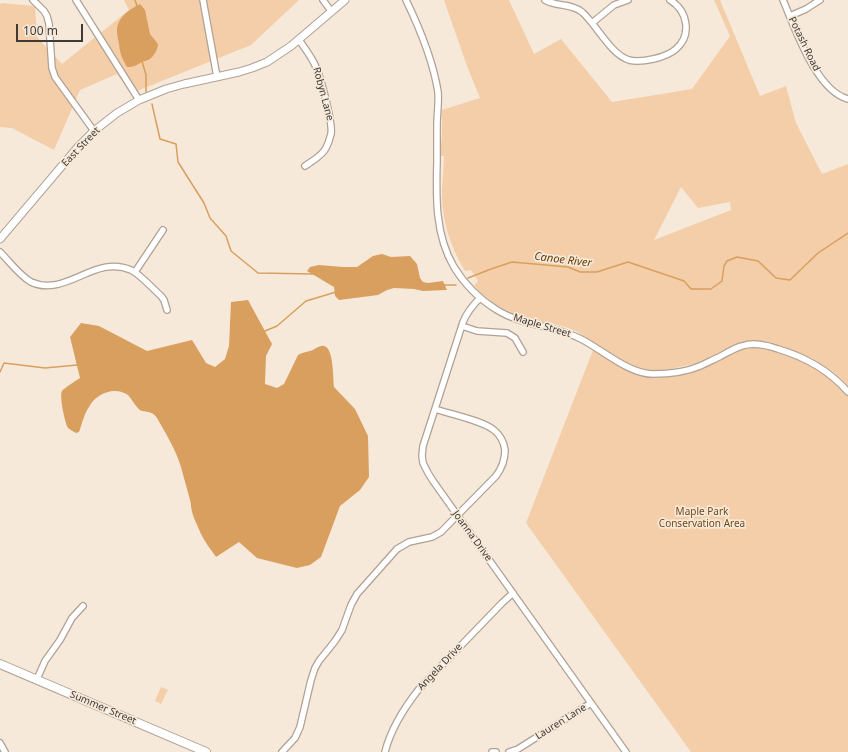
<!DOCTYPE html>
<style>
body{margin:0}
#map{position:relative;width:848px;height:752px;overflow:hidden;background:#f7e9da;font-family:"Noto Sans",sans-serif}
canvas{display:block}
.scale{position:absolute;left:16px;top:24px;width:67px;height:18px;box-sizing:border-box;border:2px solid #3f3a34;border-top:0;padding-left:5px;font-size:12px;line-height:14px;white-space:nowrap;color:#3f3a34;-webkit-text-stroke:3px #f7e9da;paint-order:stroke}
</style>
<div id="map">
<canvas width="848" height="752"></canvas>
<div class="scale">100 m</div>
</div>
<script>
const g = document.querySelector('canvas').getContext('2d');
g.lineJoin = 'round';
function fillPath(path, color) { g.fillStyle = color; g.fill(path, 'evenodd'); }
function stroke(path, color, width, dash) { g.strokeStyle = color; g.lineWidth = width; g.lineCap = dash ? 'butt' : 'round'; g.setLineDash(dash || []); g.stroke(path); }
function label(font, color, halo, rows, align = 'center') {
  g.font = font + ' "Noto Sans",sans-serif'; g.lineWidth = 3.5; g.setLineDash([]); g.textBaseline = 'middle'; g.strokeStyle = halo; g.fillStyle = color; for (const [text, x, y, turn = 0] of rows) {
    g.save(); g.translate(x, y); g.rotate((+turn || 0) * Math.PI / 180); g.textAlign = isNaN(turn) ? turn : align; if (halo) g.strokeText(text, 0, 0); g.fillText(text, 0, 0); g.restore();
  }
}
const green = new Path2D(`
 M 124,0 L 299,0 L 251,45 L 132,93 L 117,74 L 80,90 L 54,150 L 12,128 L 0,127 L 0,5 L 1,3 L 35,6 L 37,37 L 62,64 L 129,10 Z
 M 444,0 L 509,0 L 534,54 L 561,39 L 612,102 L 692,89 L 730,36 L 714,0 L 720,0 L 760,96 L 786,86 L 796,123 L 822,174 L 848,164 L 848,386 L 835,373 L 812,358 L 765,341 L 754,341 L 742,342 L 697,363 L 662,371 L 653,371 L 643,370 L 628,363 L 582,335 L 582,334 C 567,326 551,324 535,320 C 511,315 490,303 474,286 L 478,281 L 471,270 L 465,271 C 451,248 442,222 442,194 C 442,181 444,169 444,156 L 440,156 L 442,134 L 442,110 L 480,98 L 467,66 ZM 681,187 L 698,208 L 730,202 L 731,210 L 654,240 Z
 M 753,347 L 764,348 L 810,364 L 835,382 L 848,396 L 848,752 L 691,752 L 526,523 L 593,350 L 629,371 L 644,376 L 656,377 L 700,369 L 739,350 Z
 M 161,687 L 168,690 L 161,704 L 155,701 Z`);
const water = new Path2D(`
 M 140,4 L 145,10 L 150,34 L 158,44 C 158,49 154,57 148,60 C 146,61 144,61 142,62 C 137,65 134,67 127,67 C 122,58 120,54 119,44 C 118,40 117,35 117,31 C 117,17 129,10 140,4 Z
 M 382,254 L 391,257 L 410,256 L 417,264 L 420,278 L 423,282 L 428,283 L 443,281 L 447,290 L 423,291 L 414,289 L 394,288 L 387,290 L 378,295 L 339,300 L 335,296 L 334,287 L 307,271 L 310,267 L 319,265 L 343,267 L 357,267 L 373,256 Z
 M 248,300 L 272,344 L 266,356 L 265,384 L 277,388 L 284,384 L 298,355 C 303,352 307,352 313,350 C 316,348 321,345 324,346 C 334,348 333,379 334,387 L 355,409 L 368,436 L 369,477 L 360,490 L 340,506 L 321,557 L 310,565 L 297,568 L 257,558 L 239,542 L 216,557 C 211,550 205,542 201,534 C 198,527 194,519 192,512 C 191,508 191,503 190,500 C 187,489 184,478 181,467 C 176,450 166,434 157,418 C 151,408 142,415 137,407 C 133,403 132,399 128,395 C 115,386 96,393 89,407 C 84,414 82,424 79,432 L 76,433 C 73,431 70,430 68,428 C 65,423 59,396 62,391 C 63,389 77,380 80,378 L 70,337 L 81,323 L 99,326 L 147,351 L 192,340 L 206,363 L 215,367 L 225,359 L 229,346 L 231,302 Z`);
const stream = new Path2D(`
 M 135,0 L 137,6
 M 142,61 L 146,75 L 146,92
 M 152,104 L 160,139 L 176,144 L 178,162 L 204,203 L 210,218 L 226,236 L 231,251 L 258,273 L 314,274
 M 468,278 L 491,269 L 512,262 L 568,267 L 580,272 L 597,272 L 628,262 L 684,281 L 691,289 L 711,289 L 722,281 L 724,266 L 727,261 L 737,257 L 758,261 L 776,278 L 790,280 L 818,253 L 848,233
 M 443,285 L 456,285
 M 265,331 L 277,326 L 306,301 L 336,292
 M 0,372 L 4,363 L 45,368 L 77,365`);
const minor = new Path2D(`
 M 33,0 L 44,11 L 47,16 L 49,24 L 52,68 L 55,77 L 94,131
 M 76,0 L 139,100
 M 203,0 L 217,77
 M 323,0 L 331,11
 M 406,0 C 420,29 433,60 438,92 C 439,103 437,114 437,125 C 437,137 437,149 437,161 C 436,197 435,235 454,267 C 465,285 479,299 497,310 C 523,326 553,325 579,338 C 602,349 628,374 653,374 C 668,374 686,372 700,366 C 706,363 713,360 719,357 C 727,353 734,348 742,346 C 754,342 766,345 778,349 C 805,357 829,370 848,392
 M 545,0 C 557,7 571,3 582,12 C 596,24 611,55 629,60 C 641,63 666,58 676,49 C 692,35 688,11 670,0
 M 783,0 C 795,28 816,91 848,99
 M 790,16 L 806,9 L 820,0
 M 592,23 L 614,5 L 628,0
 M 299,40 C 304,47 310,55 314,63 C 320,74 333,122 331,134 C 330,138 328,144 326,148 C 322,156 312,161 305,166
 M 0,252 C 10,262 19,275 31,282 C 66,298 94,254 131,270 C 141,275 152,288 161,296 L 164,300 L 167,310
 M 135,272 L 163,230
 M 480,298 C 473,305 467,312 463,322 L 423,446 L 422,456 L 423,463 L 428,473 L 433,481 L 626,752
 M 462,326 L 477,331 L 507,333 L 515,338 L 523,352
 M 37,679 L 45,661 L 60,640 L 72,618 L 83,606
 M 0,743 L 5,752
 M 282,752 L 295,738 L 300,727 L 311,680 L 315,668 L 319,661 L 335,641 L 342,630 L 351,605 L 357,594 L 397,549 L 409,542 L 432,537 L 441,532 L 496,476 C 502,468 505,460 505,450 C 504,443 501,436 495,431 C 485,421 450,414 435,409
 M 385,752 C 391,728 404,708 419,689 L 502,603 L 513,593
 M 492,752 L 496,752
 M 509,752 L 518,749 L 591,703`);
const tertiary = new Path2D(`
 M 0,239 L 78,147 L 94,131 L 117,113 L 139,100 L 166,89 L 184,84 L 239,72 L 252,68 L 267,62 L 291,46 L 345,0`);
const secondary = new Path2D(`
 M 0,664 L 206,752`);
const streetNames = [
 ["Potash Road",804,44,64],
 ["Robyn Lane",323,94,75],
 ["East Street",81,147,-46],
 ["Maple Street",542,326,17],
 ["Joanna Drive",472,536,54],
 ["Angela Drive",440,667,-47],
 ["Summer Street",103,708,23],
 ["Lauren Lane",561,722,-32]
];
const parkNames = [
 ["Maple Park",702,512],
 ["Conservation Area",702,524]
];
const waterNames = [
 ["Canoe River",563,260,7]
];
fillPath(green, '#f3cea8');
fillPath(water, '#d99f5f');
stroke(stream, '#d99f5f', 1.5);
stroke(minor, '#afa194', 8);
stroke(tertiary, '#afa194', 9);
stroke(secondary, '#afa194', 10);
stroke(minor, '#fff', 5.5);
stroke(tertiary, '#fff', 7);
stroke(secondary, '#fff', 8);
label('10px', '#3f3a34', '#f7e9da', streetNames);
label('10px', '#714a1a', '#f7e9da', parkNames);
label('italic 11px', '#633d09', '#f7e9da', waterNames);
</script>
